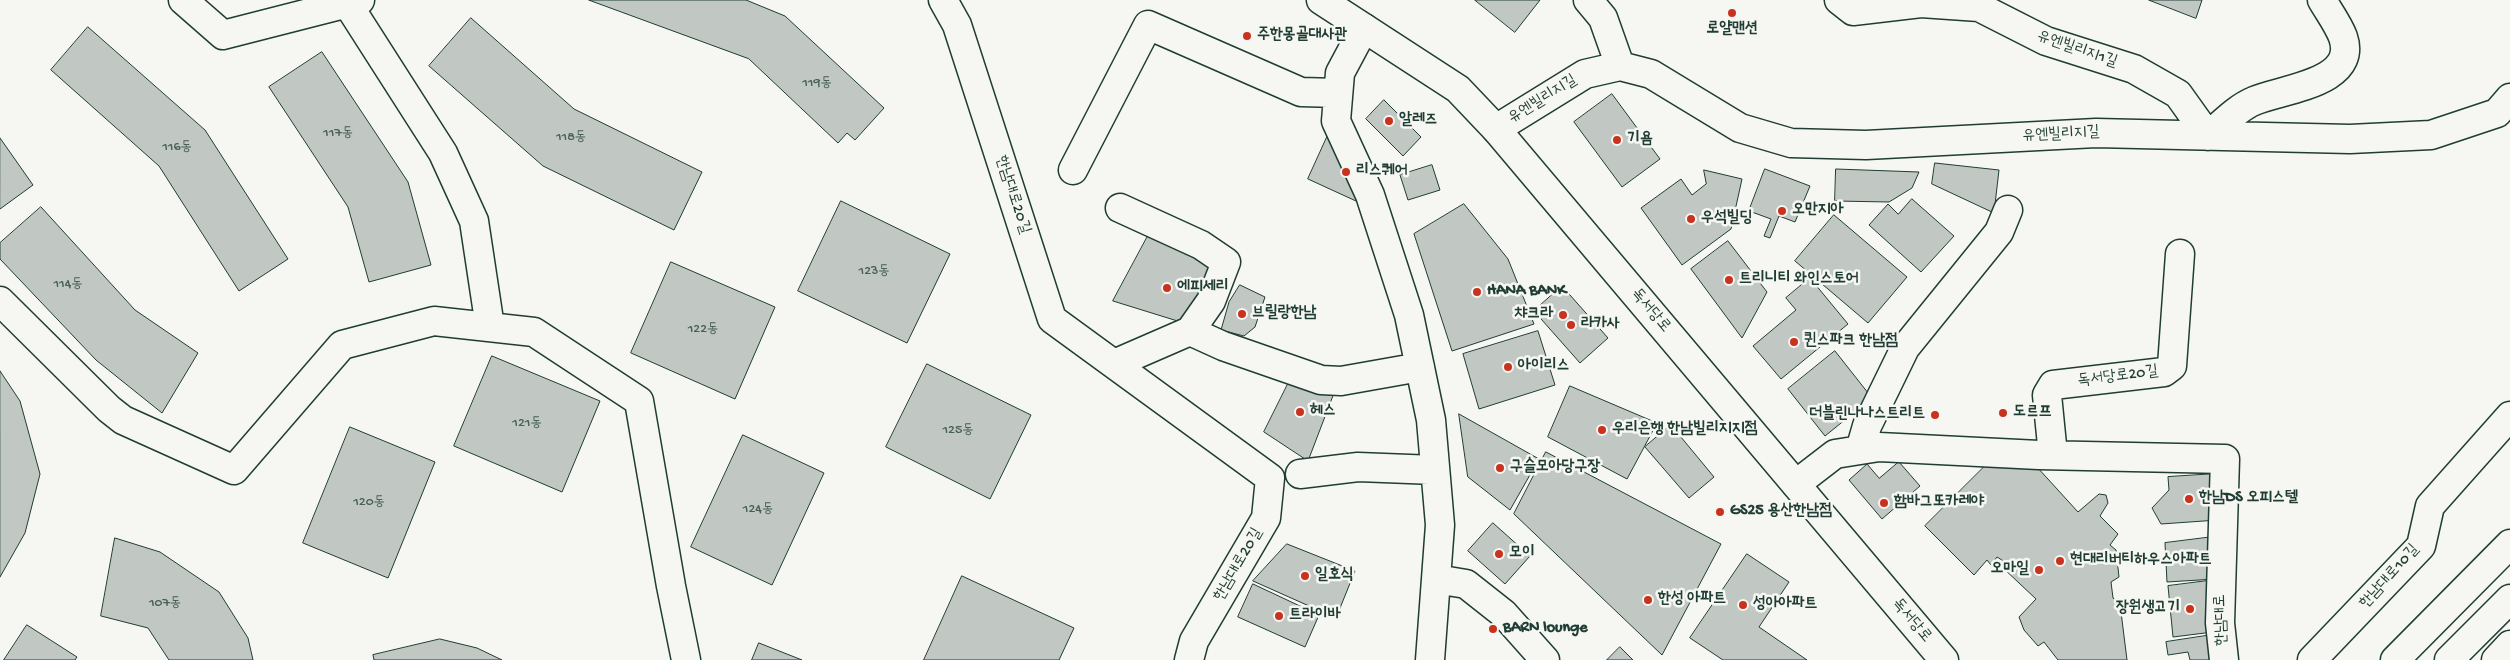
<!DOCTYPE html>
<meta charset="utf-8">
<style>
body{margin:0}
canvas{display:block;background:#f6f6f2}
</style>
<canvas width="2510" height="660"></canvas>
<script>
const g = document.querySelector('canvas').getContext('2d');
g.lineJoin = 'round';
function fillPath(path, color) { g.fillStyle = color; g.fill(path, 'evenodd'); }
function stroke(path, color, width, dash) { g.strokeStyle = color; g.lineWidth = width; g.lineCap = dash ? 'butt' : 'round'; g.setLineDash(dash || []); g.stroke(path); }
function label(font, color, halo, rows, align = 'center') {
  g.font = font + ' "Gochi Hand","Poor Story",sans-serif'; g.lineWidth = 5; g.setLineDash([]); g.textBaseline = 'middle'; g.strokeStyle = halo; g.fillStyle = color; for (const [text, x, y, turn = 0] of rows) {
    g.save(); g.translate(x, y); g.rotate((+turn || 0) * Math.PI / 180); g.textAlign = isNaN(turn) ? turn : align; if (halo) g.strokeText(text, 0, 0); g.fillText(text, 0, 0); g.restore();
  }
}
const building = new Path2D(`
 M 589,0 L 746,0 L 785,16 L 884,108 L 855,140 L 847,133 L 838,143 L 749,59 Z
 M 1475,0 L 1540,0 L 1515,32 Z
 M 2149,0 L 2202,0 L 2196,18 Z
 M 471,18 L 574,109 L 702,172 L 674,230 L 543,166 L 429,66 Z
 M 88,27 L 205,130 L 288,259 L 239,291 L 159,166 L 51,70 Z
 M 322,52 L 408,182 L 431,265 L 369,282 L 348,207 L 269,87 Z
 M 1612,94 L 1660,159 L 1622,187 L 1574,122 Z
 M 1384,100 L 1421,137 L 1403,156 L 1366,119 Z
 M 1332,126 L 1369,207 L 1308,179 Z
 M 0,138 L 33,185 L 0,209 Z
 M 1935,163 L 1999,170 L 1994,213 L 1932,184 Z
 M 1432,165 L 1440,190 L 1408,200 L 1400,175 Z
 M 1765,169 L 1810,186 L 1795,222 L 1779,216 L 1770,238 L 1764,236 L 1771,219 L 1749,211 Z
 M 1836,169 L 1919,172 L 1912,188 L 1889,202 L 1835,201 Z
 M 1704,170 L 1742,179 L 1731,229 L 1682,265 L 1641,208 L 1681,179 L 1692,195 L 1706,184 Z
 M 1912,199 L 1954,236 L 1921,272 L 1869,225 L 1888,204 L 1898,214 Z
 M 841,201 L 950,254 L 907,343 L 798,291 Z
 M 1464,204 L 1508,259 L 1534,324 L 1452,351 L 1414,234 Z
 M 41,207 L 135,310 L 198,353 L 162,413 L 96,360 L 0,259 L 0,243 Z
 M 1834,215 L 1907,277 L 1868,323 L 1795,261 Z
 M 1149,234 L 1214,268 L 1184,323 L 1113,301 Z
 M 1728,241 L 1767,292 L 1742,338 L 1691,269 Z
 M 671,262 L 775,307 L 735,399 L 631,353 Z
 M 1810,278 L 1848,324 L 1781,379 L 1753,346 L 1796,310 L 1786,298 Z
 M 1240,285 L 1265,297 L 1255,327 L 1244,336 L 1221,330 L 1229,302 Z
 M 1562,286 L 1608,338 L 1580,363 L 1534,311 Z
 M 1538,331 L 1555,385 L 1479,409 L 1463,354 Z
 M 1835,351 L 1872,398 L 1825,436 L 1788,389 Z
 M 492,356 L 600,401 L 562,492 L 454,446 Z
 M 927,364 L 1031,415 L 990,499 L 886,447 Z
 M 0,371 L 20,401 L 40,474 L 25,533 L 0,577 Z
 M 1292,376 L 1334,393 L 1308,461 L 1264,432 Z
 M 1570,386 L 1657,423 L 1627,479 L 1548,437 Z
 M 1459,414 L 1539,459 L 1510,510 L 1468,477 Z
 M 1671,425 L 1714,477 L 1689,498 L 1645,447 Z
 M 350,427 L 435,462 L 388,578 L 303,543 Z
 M 743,435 L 824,473 L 772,585 L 691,547 Z
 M 1546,452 L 1721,544 L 1662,655 L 1514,514 Z
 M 1899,462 L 1920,486 L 1882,519 L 1849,480 L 1867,464 L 1879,478 Z
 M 1988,463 L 2037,467 L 2078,512 L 2099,494 L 2106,495 L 2108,503 L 2100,516 L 2118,534 L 2110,545 L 2116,550 L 2119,577 L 2111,582 L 2113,598 L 2120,604 L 2127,660 L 2058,660 L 2044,642 L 2038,646 L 2024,630 L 2019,617 L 2036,599 L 2002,567 L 2005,562 L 1997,557 L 1991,565 L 1987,560 L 1974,575 L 1925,526 Z
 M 2215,474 L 2218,520 L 2161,524 L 2152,508 L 2169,490 L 2168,477 Z
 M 1493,523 L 1530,556 L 1505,584 L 1468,551 Z
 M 2213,537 L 2215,579 L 2167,582 L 2165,543 Z
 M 115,538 L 160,552 L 219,592 L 248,638 L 253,660 L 169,660 L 148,628 L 101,616 Z
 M 1287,544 L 1355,571 L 1336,618 L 1253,581 Z
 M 1747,554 L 1789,582 L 1759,627 L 1807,660 L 1723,660 L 1690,638 Z
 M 962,576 L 1074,628 L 1059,660 L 924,660 Z
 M 2207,581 L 2213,632 L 2173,637 L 2168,586 Z
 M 1253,584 L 1319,615 L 1305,647 L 1238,617 Z
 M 27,625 L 77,657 L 75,660 L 4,660 Z
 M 2212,635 L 2217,660 L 2190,660 L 2188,652 L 2168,655 L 2166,642 Z
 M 440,639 L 477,648 L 502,660 L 374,660 L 373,655 Z
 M 759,643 L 802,660 L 752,660 Z
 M 1620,647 L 1633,660 L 1607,660 Z`);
const minor = new Path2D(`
 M 183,0 L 223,35 L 360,0
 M 943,0 L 957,25 L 1052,319 L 1270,478 L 1266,518 L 1194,641 L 1189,660
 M 1588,0 L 1603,18 L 1620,66
 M 1839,0 L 1853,11 L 1921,3 L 1979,7 L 2046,41 L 2134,69 L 2178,94 L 2208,136 C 2222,124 2237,108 2254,101 C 2280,89 2359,84 2343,37 C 2338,24 2329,12 2322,0
 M 347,3 L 443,153 L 474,221 L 490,327
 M 1364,28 L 1340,73 L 1336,121 L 1370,195 L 1409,315 L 1431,420 L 1440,525 L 1430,660
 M 1496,129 L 1585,74 L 1620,66 L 1651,74 L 1740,128 L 1791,143 L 1866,145 L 2096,133 L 2350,139 L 2431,135 L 2497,113 L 2510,98
 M 1073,170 L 1148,25 L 1301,92 L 1338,93
 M 1120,208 L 1201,245 L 1226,262 L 1211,301 L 1190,331
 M 0,301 L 109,409 L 123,420 L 234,470 L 342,345 L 434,321 L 534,332 L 639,401 L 671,586 L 686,660
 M 1114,364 L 1190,331 L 1223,346 L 1321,380 L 1341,381 L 1420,367
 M 1860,450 L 1867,426 L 1905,348 L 1999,232 L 2008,210
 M 2053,455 L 2047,395 L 2053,385 L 2164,372 L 2172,366 L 2180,254
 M 1300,474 L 1358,467 L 1435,470
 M 1796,484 L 1835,454 L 1879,447 L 2039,455 L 2225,459 L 2220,623 L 2224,660
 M 1436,579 L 1466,584 L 1504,614 L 1545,660
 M 2312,660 L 2421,546 L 2430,506 L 2510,416`);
const major = new Path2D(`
 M 1321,0 L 1458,89 L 1496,129 L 1944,660
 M 2395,660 L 2510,544
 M 2449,660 L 2510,599
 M 2496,660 L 2510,645`);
const markers = [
 [1732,13,5,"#c8321e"],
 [1247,36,5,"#c8321e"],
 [1389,121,5,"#c8321e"],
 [1617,140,5,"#c8321e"],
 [1346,172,5,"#c8321e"],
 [1782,211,5,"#c8321e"],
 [1691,219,5,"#c8321e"],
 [1729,280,5,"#c8321e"],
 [1167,288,5,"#c8321e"],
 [1477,292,5,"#c8321e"],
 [1242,314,5,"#c8321e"],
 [1563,315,5,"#c8321e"],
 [1571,325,5,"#c8321e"],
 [1794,342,5,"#c8321e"],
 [1508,367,5,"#c8321e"],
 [1300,412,5,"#c8321e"],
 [2003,413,5,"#c8321e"],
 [1935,415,5,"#c8321e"],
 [1602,430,5,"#c8321e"],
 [1500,468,5,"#c8321e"],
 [2189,499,5,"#c8321e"],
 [1884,503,5,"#c8321e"],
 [1720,512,5,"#c8321e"],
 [1499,554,5,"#c8321e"],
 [2060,561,5,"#c8321e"],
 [2039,570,5,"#c8321e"],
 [1305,576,5,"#c8321e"],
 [1648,600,5,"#c8321e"],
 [1743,605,5,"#c8321e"],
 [2190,609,5,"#c8321e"],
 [1279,616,5,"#c8321e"],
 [1493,629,5,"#c8321e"]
];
const numberNames = [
 ["119동",817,84],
 ["117동",338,134],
 ["118동",571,138],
 ["116동",177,148],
 ["123동",874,272],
 ["114동",68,285],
 ["122동",703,330],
 ["121동",527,424],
 ["125동",958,431],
 ["120동",369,503],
 ["124동",758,510],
 ["107동",165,604]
];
const poiNames = [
 ["로얄맨션",1732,30,"center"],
 ["주한몽골대사관",1257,36],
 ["알레즈",1399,121],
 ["기욤",1627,140],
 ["리스퀘어",1356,172],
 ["오만지아",1792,211],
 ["우석빌딩",1701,219],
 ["트리니티 와인스토어",1739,280],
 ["에피세리",1177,288],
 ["HANA BANK",1487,292],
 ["브릴랑한남",1252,314],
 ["챠크라",1553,315,"right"],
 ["라카사",1581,325],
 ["퀸스파크 한남점",1804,342],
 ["아이리스",1518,367],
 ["헤스",1310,412],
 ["도르프",2013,413],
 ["더블린나나스트리트",1925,415,"right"],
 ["우리은행 한남빌리지지점",1612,430],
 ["구슬모아당구장",1510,468],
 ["한남DS 오피스텔",2199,499],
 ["함바그또카레야",1894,503],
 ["GS25 용산한남점",1730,512],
 ["모이",1509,554],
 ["현대리버티하우스아파트",2070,561],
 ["오마일",2029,570,"right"],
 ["일호식",1315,576],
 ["한성 아파트",1658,600],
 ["성아아파트",1753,605],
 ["장원생고기",2180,609,"right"],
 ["트라이바",1289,616],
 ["BARN lounge",1503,629]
];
const streetNames = [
 ["유엔빌리지1길",2077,50,19],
 ["유엔빌리지길",1543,100,-32],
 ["유엔빌리지길",2061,135,-3],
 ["한남대로20길",1012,195,72],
 ["독서당로",1650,311,50],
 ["독서당로20길",2118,377,-7],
 ["한남대로20길",1239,565,-60],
 ["한남대로10길",2390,577,-48],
 ["한남대로",2222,620,-92],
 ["독서당로",1911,621,50]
];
fillPath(building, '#c1c8c3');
stroke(building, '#1f3d34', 1);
stroke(minor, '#1f3d34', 31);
stroke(major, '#1f3d34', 31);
stroke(minor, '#f6f6f2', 28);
stroke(major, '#f6f6f2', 28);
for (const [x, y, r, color] of markers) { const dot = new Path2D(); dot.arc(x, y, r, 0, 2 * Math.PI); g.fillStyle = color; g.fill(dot); stroke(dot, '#f6f6f2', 2); }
label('14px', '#486058', null, numberNames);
label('bold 16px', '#1f3d34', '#f6f6f2', poiNames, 'left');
label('16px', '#1f3d34', '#f6f6f2', streetNames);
</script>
